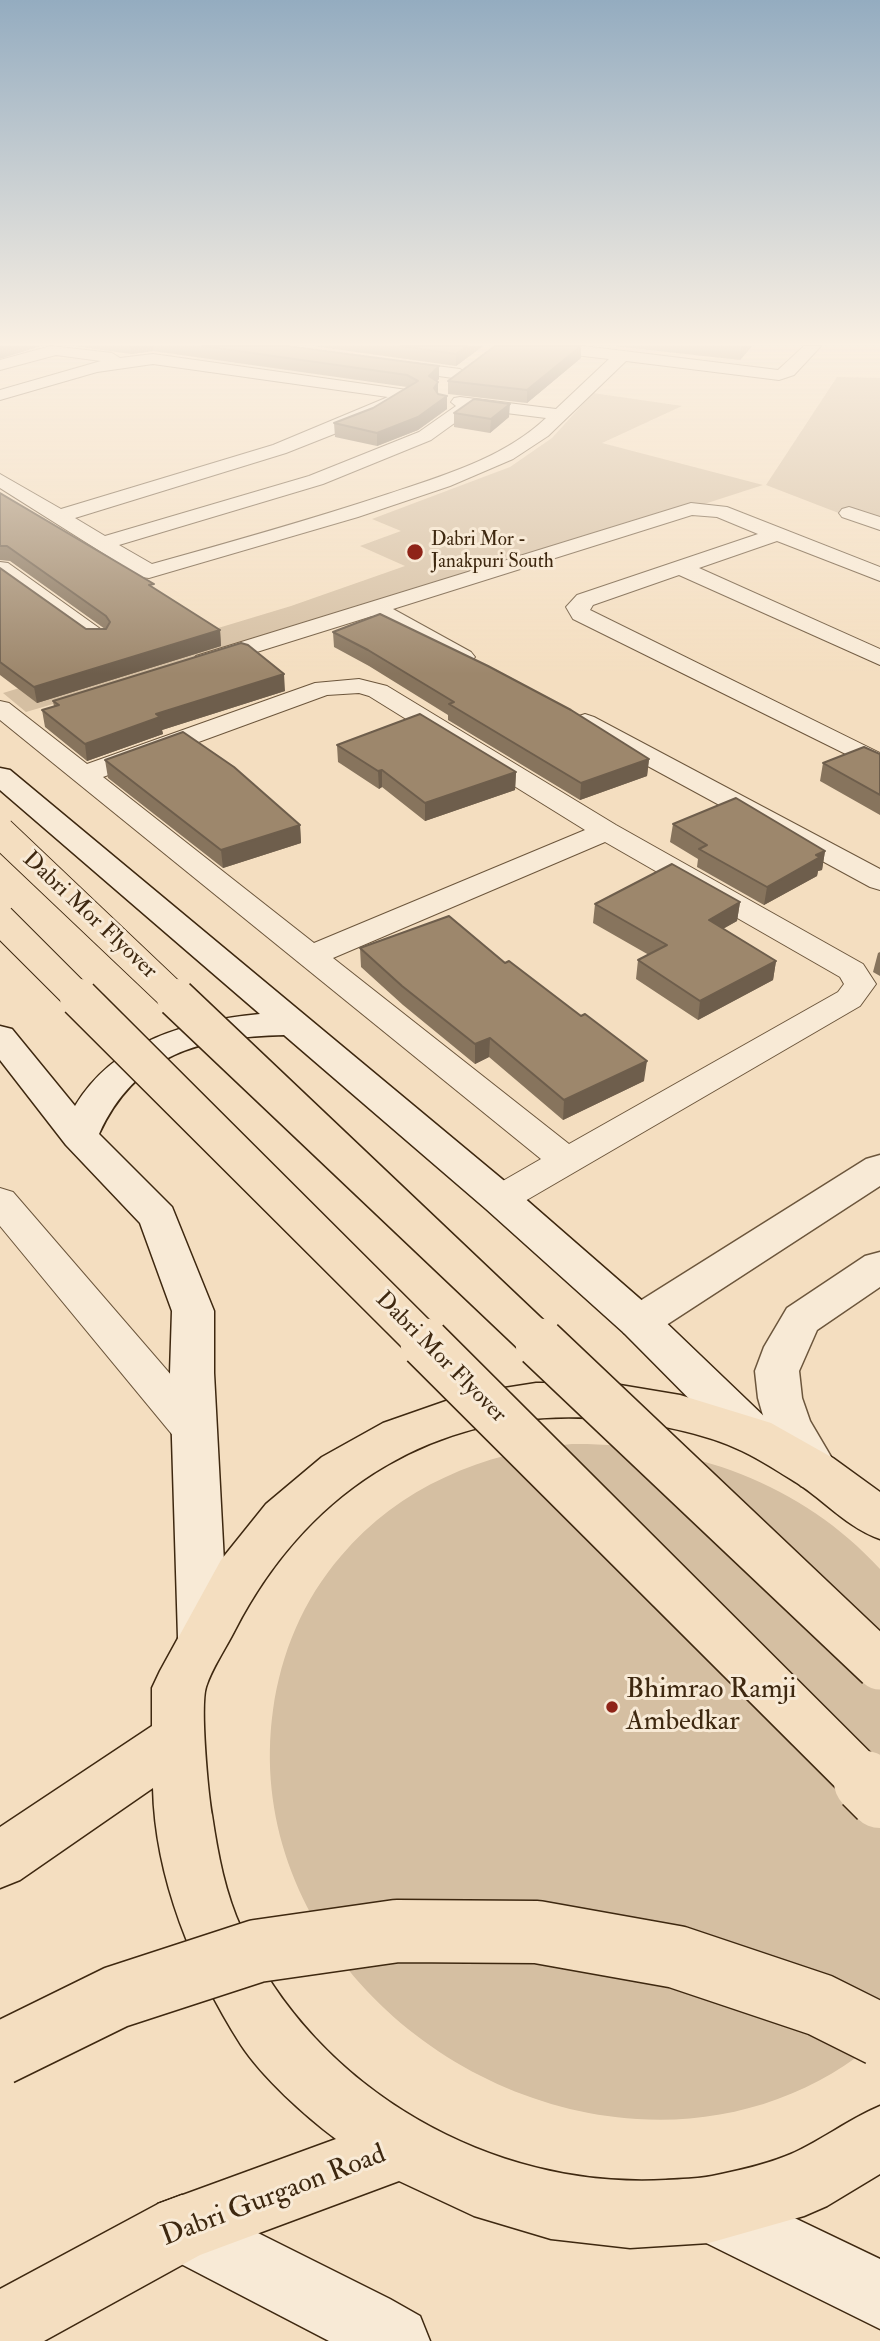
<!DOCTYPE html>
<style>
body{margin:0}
canvas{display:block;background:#f4dec0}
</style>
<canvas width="880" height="2341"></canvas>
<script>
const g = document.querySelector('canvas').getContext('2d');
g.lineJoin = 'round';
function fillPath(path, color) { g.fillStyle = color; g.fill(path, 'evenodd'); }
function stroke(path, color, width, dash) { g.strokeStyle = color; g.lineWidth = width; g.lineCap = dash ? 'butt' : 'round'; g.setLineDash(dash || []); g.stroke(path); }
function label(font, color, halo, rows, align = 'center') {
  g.font = font + ' "IM FELL Double Pica",serif'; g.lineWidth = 6; g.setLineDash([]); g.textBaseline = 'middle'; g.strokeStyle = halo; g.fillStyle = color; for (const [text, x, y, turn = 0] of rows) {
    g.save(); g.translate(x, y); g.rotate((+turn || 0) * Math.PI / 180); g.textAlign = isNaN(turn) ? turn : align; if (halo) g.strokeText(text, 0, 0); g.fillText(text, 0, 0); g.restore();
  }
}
const green = new Path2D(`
 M 837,377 L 880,378 L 880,529 L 766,485 Z
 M 593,393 L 682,406 L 602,443 L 763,485 L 417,597 L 26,712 L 3,693 L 291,606 L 405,566 L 360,546 L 401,531 L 372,519 L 510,467 L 552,438 Z
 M 572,1444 C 687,1443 801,1482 880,1569 L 880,2038 C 815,2097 724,2125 637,2119 C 431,2106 243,1925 273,1710 C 281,1653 303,1600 341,1556 C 399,1487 484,1452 572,1444 Z`);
const minor = new Path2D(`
 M 51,346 L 112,353 L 120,358 L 153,354 L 407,390 L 415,395 L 372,419 L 286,453 L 75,518 L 105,536 L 309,476 L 419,432 L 456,406 L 451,402 L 454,398 L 460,397 L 556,409 L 609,359 L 540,351 L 532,346 L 583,346 L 778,370 L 804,346 L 821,346 L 794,375 L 779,380 L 626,361 L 548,436 L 513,459 L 450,486 L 358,517 L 149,578 L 141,577 L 0,488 L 0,474 L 61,509 L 273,445 L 388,397 L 153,364 L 97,372 L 0,400 L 0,390 L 101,361 L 56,355 L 0,370 L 0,360 ZM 474,409 L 546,418 C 504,458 442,476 388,494 C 310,520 231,542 152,564 L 119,545 L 323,484 L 431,440 Z
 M 388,360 L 460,369 L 468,374 L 460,379 L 382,368 L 380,365 Z
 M 691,503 L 727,507 L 880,567 L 880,581 L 777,541 L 699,568 L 880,649 L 880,665 L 679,575 L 593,605 L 590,610 L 880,753 L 880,771 L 573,619 L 566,607 L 577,595 L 758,534 L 717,517 L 692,515 L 393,609 L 471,652 L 475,657 L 471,662 L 455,662 L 372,616 L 212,666 L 196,666 L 192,661 L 196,656 Z
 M 849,507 L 880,517 L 880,530 L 842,517 L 839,513 L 842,509 Z
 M 0,562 L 8,563 L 106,633 L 110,638 L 106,643 L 90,643 L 0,578 Z
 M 359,679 L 387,686 L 616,825 L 863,964 L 876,984 L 860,1006 L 513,1208 L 500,1212 L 487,1208 L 481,1199 L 487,1190 L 541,1159 L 0,720 L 0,701 L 9,703 L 87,764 L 315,683 ZM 359,693 L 369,696 L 585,830 L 314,943 L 103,777 L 327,695 ZM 605,842 L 840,977 L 844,984 L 838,992 L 569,1144 L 333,958 Z
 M 585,714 L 594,717 L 880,869 L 880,890 L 870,887 L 576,727 L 572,722 L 576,717 Z
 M 0,1188 L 13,1192 L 210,1420 L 217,1432 L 210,1444 L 195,1449 L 180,1444 L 0,1226 Z`);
const tertiary = new Path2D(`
 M 880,1155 L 880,1186 L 654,1333 L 639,1338 L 624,1333 L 618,1322 L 624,1311 L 866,1159 Z
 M 880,1252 L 880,1287 L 817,1330 L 799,1371 L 802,1398 L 810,1421 L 840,1472 L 833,1486 L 817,1491 L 801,1486 L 766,1426 L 758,1398 L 755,1371 L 764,1347 L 787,1308 L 865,1256 Z`);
const secondary = new Path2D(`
 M 0,768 L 10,770 L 514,1189 L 654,1311 L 771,1423 L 778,1436 L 771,1449 L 755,1454 L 739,1449 L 624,1333 L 486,1209 L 284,1035 C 201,1037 136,1053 99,1134 L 172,1207 L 214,1311 L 214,1373 L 228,1638 L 221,1654 L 203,1661 L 185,1654 L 178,1638 L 170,1373 L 172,1311 L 140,1223 L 66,1145 L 0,1060 L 0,1026 L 12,1029 L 75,1106 C 115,1040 188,1021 260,1014 L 0,790 Z
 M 709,2177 L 880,2259 L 880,2329 L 686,2233 L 676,2210 L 686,2187 Z
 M 182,2195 L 390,2299 L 420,2316 L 430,2341 L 329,2341 L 158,2252 L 149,2228 L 158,2204 Z`);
const primary = new Path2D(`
 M 536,1383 L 608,1383 L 680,1395 L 755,1418 L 771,1423 L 833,1458 L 880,1492 L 880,1539 C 848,1528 825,1501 797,1483 C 779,1472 761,1460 742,1451 C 705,1433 649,1422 608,1419 C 443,1404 310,1485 235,1630 C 226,1648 212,1668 206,1687 C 200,1706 208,1792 212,1815 C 218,1855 225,1893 242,1930 C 316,2090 492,2190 666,2180 C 681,2179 697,2179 712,2176 C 737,2171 768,2164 791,2154 C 822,2140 849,2119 880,2106 L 880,2174 L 827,2206 L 804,2216 L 709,2243 L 630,2248 L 551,2239 L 474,2216 L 399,2181 L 200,2255 L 44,2341 L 0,2341 L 0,2289 L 158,2204 L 336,2139 C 305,2116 262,2077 241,2045 C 193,1969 155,1879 153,1788 L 20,1880 L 0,1888 L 0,1827 L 152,1726 L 152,1688 L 160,1671 L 221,1560 L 266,1504 L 322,1457 L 383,1423 L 466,1394 Z`);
const primaryBridgeFar3 = new Path2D(`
 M 0,832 L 177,1000
 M 0,919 L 81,1000`);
const primaryBridgeFar2 = new Path2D(`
 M 79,998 L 427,1345
 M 176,998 L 542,1345`);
const primaryBridgeFar1 = new Path2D(`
 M 425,1343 L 867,1784
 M 540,1343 L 880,1665`);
const primaryBridge = new Path2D(`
 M 865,1782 L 880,1797
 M 0,2054 L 116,1997 L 257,1951 L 397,1931 L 537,1932 L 677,1957 L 820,2005 L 880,2035`);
const wall = new Path2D(`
 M 74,346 L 287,346 L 439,379 L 437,381 L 438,394 L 447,409 L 418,430 L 377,446 L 335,437 L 334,423 L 373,408 L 407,387 L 153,351 L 131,354 Z
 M 313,346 L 483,346 L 456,366 Z
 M 613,346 L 752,346 L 740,360 Z
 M 581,358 L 527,403 L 448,394 L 448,381 Z
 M 454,413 L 509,417 L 490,433 L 454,427 Z
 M 0,493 L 220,630 L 221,646 L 37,703 L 0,675 L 0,568 L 86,629 L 105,629 L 10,561 L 0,560 Z
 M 333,632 L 649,759 L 647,776 L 580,800 L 448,720 L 448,715 L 369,666 L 334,647 Z
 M 285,691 L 162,730 L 163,734 L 87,761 L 45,727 L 42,710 L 54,707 L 53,701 Z
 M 337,745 L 516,772 L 515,790 L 425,821 L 382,787 L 379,789 L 338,762 Z
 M 880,754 L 880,815 L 820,781 L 823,763 Z
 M 105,760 L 300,825 L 301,843 L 223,868 L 108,778 Z
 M 673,824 L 825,851 L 822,870 L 818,871 L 817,876 L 764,905 L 697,867 L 698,859 L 670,842 Z
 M 740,902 L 737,921 L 723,929 L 776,961 L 773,980 L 698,1020 L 636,979 L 638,960 L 649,955 L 593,923 L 595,904 Z
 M 360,948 L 644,1081 L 563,1120 L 489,1057 L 475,1064 L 403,1005 L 361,967 Z
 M 880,952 L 880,976 L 873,972 L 878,953 Z`);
const shadedWall = new Path2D(`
 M 0,346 L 41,346 L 0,359 Z
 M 130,346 L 153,346 L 153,351 L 131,354 Z
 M 467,346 L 483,346 L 456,366 L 456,354 Z
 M 581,346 L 581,358 L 527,403 L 527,390 Z
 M 742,346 L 752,346 L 740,360 L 741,348 Z
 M 439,366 L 439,379 L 429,388 L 429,376 Z
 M 438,382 L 438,395 L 434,388 Z
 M 447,396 L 447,409 L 418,430 L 377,446 L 377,433 Z
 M 510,404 L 509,417 L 490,433 L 491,419 Z
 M 220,630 L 221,646 L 37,703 L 34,687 Z
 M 284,674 L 285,691 L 162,730 L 163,734 L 87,761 L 85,744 L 156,714 Z
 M 649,759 L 647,776 L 580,800 L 581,783 Z
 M 382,770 L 382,787 L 379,789 L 378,771 Z
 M 516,772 L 515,790 L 425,821 L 425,803 Z
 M 300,825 L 301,843 L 223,868 L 221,850 Z
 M 825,851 L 822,870 L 818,871 L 817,876 L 764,905 L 767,887 L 816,855 Z
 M 740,902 L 737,921 L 706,938 L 709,920 Z
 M 776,961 L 773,980 L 698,1020 L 700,1001 Z
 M 490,1038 L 489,1057 L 475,1064 L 475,1044 Z
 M 647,1061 L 644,1081 L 563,1120 L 564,1100 Z`);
const building = new Path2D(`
 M 203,346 L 287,346 L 439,366 L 429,376 L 438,382 L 434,388 L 438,394 L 447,396 L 418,417 L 377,433 L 334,423 L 373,408 L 418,381 L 407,375 Z
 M 401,346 L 467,346 L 456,354 Z
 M 495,346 L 581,346 L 527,390 L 448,381 Z
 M 474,399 L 510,404 L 491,419 L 454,413 Z
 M 0,493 L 154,584 L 149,585 L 220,630 L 34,687 L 0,662 L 0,568 L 86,629 L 106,629 L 110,622 L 106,616 L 7,546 L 0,546 Z
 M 380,614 L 488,666 L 571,710 L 649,759 L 581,783 L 449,704 L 454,702 L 368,650 L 333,632 Z
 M 241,643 L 248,645 L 284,674 L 156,714 L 160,717 L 85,744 L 42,710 L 59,705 L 53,701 Z
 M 420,714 L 516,772 L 425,803 L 382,770 L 378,771 L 337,745 Z
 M 183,732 L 234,767 L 300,825 L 221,850 L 105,760 Z
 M 864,747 L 880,754 L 880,795 L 823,763 Z
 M 736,798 L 825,851 L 816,855 L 820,857 L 767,887 L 699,849 L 707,845 L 673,824 Z
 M 672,864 L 740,902 L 709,920 L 776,961 L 700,1001 L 638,960 L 667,945 L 595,904 Z
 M 449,916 L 505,963 L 509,961 L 581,1016 L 585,1014 L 647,1061 L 564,1100 L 490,1038 L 475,1044 L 402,986 L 360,948 Z`);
const markers = [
 [415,552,9,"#8f2418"],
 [612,1707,7,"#8f2418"]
];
const farPoinames = [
 ["Dabri Mor -",431,541],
 ["Janakpuri South",431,563]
];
const streetNames = [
 ["Dabri Mor Flyover",89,916,43],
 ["Dabri Mor Flyover",440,1358,45]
];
const nearPoinames = [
 ["Bhimrao Ramji",626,1691],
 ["Ambedkar",626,1723]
];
const nearStreetnames = [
 ["Dabri Gurgaon Road",274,2197,-21]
];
fillPath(green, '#d5bfa2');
stroke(minor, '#6c563c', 2);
stroke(tertiary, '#6c563c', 3);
stroke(secondary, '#3e2810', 3);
stroke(primary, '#3e2810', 3);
fillPath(minor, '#f8ead6');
fillPath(tertiary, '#f8ead6');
fillPath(secondary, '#f8ead6');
fillPath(primary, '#f4dec0');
stroke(primaryBridgeFar3, '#3e2810', 32, []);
stroke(primaryBridgeFar2, '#3e2810', 41, []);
stroke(primaryBridgeFar1, '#3e2810', 52, []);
stroke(primaryBridge, '#3e2810', 65, []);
stroke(primaryBridgeFar3, '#f4dec0', 30);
stroke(primaryBridgeFar2, '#f4dec0', 38);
stroke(primaryBridgeFar1, '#f4dec0', 49);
stroke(primaryBridge, '#f4dec0', 62);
fillPath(wall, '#87745d');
fillPath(shadedWall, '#6e5e4c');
fillPath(building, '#9d876c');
stroke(building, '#6e5e4c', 2);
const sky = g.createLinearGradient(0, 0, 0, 674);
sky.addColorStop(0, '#94acc0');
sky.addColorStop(0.51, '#faf0e3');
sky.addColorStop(1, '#faf0e300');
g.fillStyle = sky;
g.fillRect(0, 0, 880, 674);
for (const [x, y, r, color] of markers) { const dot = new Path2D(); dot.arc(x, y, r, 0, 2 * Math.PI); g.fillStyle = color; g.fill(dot); stroke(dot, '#f8ead6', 2.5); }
label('19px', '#3e2810', '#f8ead6', farPoinames, 'left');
label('23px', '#3e2810', '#f8ead6', streetNames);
label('28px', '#3e2810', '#f8ead6', nearPoinames, 'left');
label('28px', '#3e2810', '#f8ead6', nearStreetnames);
</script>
